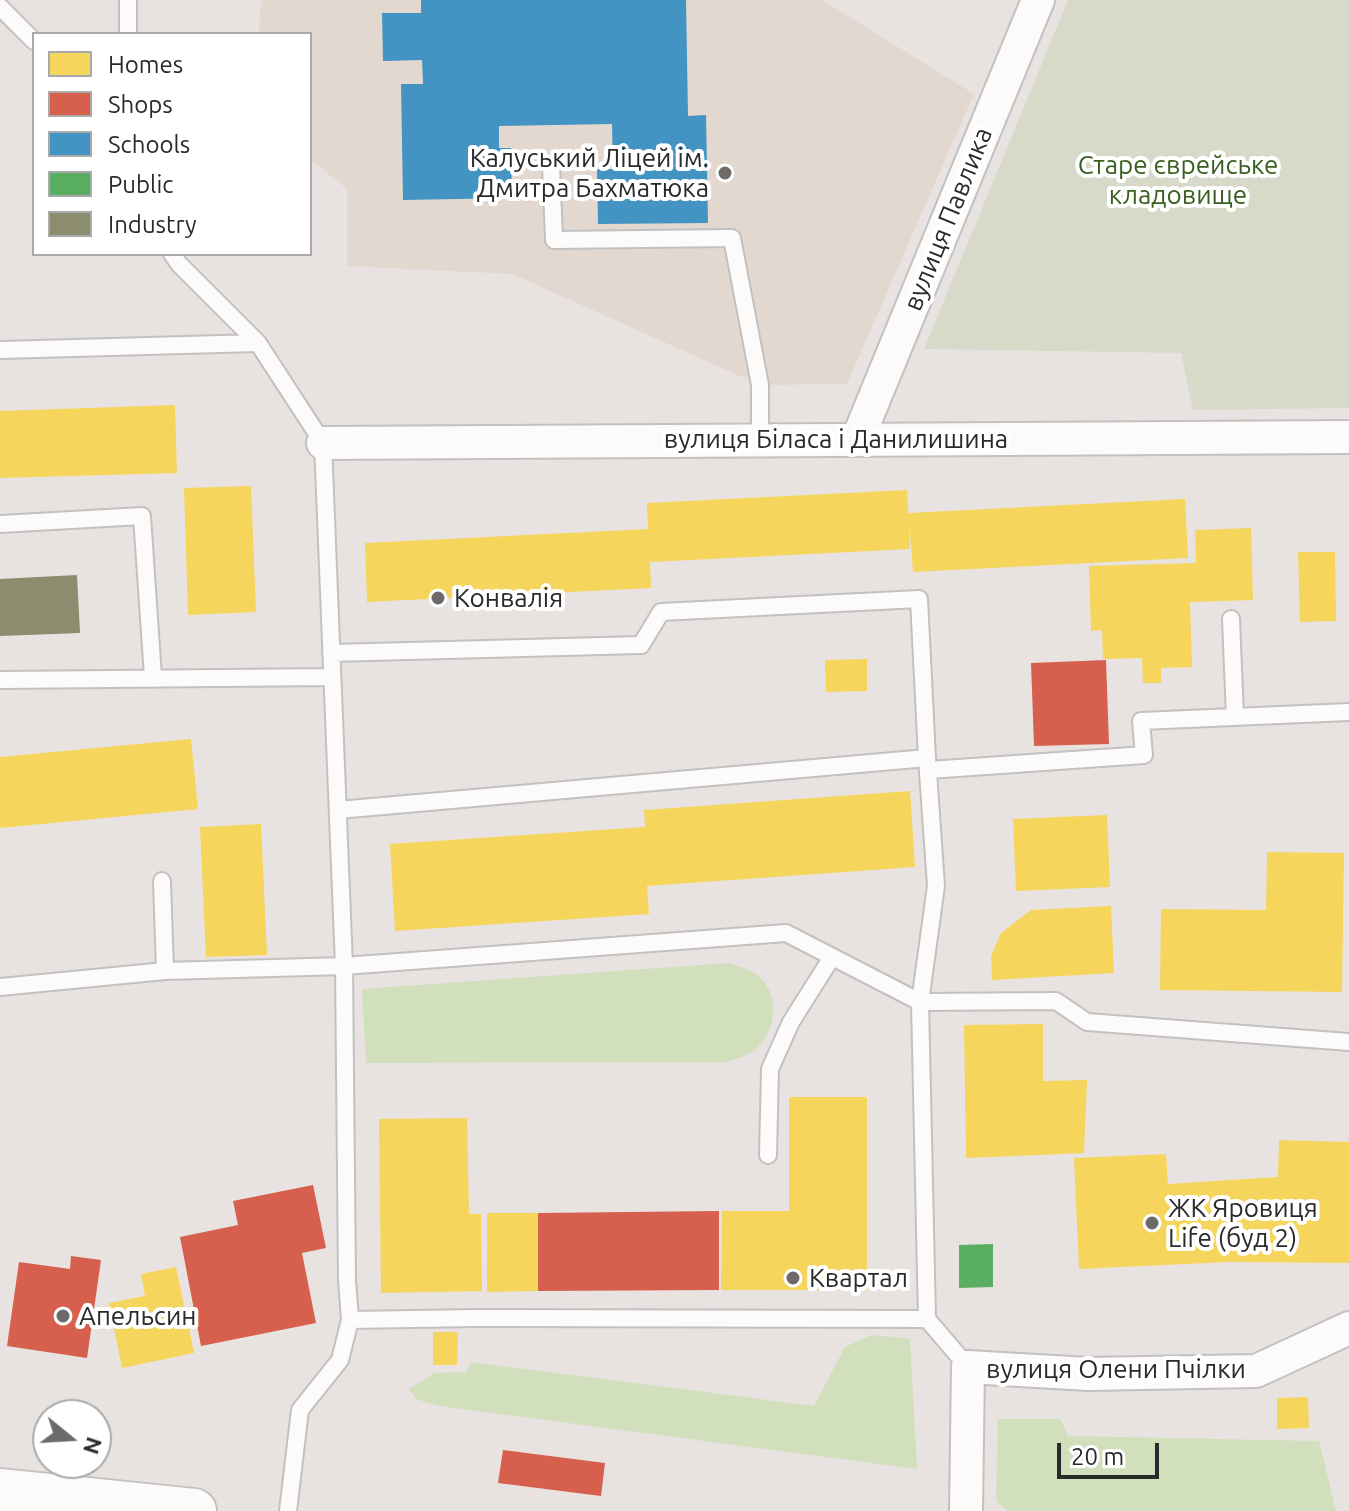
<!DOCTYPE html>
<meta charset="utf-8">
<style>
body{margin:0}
#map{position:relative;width:1349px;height:1511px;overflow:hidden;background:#e8e3e0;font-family:Ubuntu,sans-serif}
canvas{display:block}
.legend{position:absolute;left:32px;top:32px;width:280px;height:224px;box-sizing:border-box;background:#fff;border:2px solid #aaa;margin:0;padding:10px 14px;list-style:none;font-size:24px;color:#2a2a2a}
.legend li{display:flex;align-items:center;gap:16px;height:40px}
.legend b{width:40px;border:2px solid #aaa}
.north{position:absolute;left:32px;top:1399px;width:80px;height:80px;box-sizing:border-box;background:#fff;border:2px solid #aaa;border-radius:50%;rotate:108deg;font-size:22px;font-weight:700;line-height:32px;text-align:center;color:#2a2a2a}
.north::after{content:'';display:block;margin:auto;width:28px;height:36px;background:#6c6b6a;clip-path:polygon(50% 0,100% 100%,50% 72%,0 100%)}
.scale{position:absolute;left:1057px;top:1443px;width:102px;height:36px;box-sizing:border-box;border:4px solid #2a2a2a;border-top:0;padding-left:10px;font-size:24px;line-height:28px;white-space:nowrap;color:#2a2a2a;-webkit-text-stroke:6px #fff;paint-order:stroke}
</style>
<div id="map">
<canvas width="1349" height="1511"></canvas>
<ul class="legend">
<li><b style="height:22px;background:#f6d55c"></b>Homes</li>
<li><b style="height:22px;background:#d6604d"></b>Shops</li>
<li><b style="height:22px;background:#4393c3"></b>Schools</li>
<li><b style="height:22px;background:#5aae61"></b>Public</li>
<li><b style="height:22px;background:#8c8c6e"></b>Industry</li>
</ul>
<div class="north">N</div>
<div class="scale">20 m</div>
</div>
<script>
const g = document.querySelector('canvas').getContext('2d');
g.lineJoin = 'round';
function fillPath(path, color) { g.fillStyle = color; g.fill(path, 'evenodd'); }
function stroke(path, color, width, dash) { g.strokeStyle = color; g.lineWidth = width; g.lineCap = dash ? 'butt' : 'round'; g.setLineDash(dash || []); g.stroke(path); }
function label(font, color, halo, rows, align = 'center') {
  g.font = font + ' Ubuntu,sans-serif'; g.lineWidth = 8; g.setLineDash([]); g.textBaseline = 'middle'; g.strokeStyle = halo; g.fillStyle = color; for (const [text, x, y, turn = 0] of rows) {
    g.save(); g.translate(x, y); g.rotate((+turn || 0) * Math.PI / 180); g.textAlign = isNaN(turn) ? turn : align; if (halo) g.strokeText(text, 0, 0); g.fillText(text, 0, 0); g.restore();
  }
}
const education = new Path2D(`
 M 263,0 L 822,0 L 974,94 L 847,384 L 760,385 L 512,274 L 347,266 L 347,189 L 310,159 L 310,34 L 259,34 L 260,10 Z`);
const green = new Path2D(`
 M 729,963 C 737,966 746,968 753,972 C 781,989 778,1029 756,1049 C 749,1056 736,1058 727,1062 L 366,1063 L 362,989 Z
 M 872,1335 L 910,1339 L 917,1469 L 439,1406 L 416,1399 L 409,1389 L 435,1373 L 466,1372 L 471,1362 L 814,1406 L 845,1347 Z
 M 998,1419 L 1061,1419 L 1068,1436 L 1319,1441 L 1336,1511 L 1008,1511 L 996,1501 Z`);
const cemetery = new Path2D(`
 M 1068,0 L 1349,0 L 1349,408 L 1193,410 L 1181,353 L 924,349 Z`);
const homes = new Path2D(`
 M 175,405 L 177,473 L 0,478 L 0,411 Z
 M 251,486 L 256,612 L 188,615 L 184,488 Z
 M 907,490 L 908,513 L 1185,499 L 1188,558 L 913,572 L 909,520 L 910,549 L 650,562 L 651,588 L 367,602 L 365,543 L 648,529 L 647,503 Z
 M 1251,528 L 1253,600 L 1190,602 L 1192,667 L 1161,668 L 1161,683 L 1143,683 L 1142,658 L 1103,659 L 1102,630 L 1091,631 L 1089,566 L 1196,563 L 1195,530 Z
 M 1298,552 L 1335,552 L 1336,621 L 1300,622 Z
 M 867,659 L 867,691 L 826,692 L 825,660 Z
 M 191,739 L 198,809 L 0,828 L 0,757 Z
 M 910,791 L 915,867 L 647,886 L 649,914 L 395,931 L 390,844 L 645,827 L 644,810 Z
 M 1107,815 L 1110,887 L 1016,891 L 1013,819 Z
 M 261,824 L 267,955 L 206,957 L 200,827 Z
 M 1267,852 L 1344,853 L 1342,992 L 1160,990 L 1161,909 L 1266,910 Z
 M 1111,906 L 1114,973 L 992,980 L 991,956 L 1001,933 L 1031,910 Z
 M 1043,1024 L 1043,1081 L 1087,1080 L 1084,1153 L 966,1158 L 964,1025 Z
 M 789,1097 L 867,1097 L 867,1290 L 721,1290 L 722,1211 L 789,1211 Z
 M 467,1118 L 469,1214 L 481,1214 L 482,1291 L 381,1293 L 379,1119 Z
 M 1279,1140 L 1349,1142 L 1349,1263 L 1229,1262 L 1079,1269 L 1074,1158 L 1166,1154 L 1168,1184 L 1278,1177 Z
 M 487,1213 L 538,1213 L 538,1291 L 487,1292 Z
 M 176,1267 L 194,1353 L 122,1368 L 109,1303 L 145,1296 L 141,1274 Z
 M 433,1332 L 458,1332 L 457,1365 L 433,1365 Z
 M 1308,1397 L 1309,1428 L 1277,1429 L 1277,1398 Z`);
const shops = new Path2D(`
 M 1106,660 L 1109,744 L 1034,746 L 1031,663 Z
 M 313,1185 L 326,1248 L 302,1253 L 316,1323 L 201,1346 L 180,1237 L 238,1225 L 233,1201 Z
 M 719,1211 L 719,1290 L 538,1291 L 538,1213 Z
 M 71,1256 L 101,1260 L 87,1358 L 7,1346 L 19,1262 L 70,1269 Z
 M 503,1450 L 605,1463 L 601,1496 L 498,1483 Z`);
const schools = new Path2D(`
 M 421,0 L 686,0 L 688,116 L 706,115 L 708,223 L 598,224 L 597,169 L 613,169 L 612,124 L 499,126 L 499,148 L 511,148 L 512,198 L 403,200 L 401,84 L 423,84 L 422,60 L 383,61 L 382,13 L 421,13 Z`);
const public = new Path2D(`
 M 993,1244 L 993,1287 L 959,1288 L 959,1245 Z`);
const industry = new Path2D(`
 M 77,575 L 80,633 L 0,636 L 0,579 Z`);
const service = new Path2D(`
 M 128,0 L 128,34
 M 0,7 L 34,41
 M 551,165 L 554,240 L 732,238 L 760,385 L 760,439
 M 172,254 L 179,264 L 258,343 L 323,443 L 344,966 L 347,1280 L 350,1320 L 340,1360 L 300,1410 L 288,1511
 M 0,350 L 258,343
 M 0,524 L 142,516 L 153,677
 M 1231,619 L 1235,717
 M 331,653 L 641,645 L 661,612 L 919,599 L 927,758 L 936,886 L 920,1002 L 927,1319
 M 0,680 L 332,677
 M 929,770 L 1144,755 L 1141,721 L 1349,712
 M 338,810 L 927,758
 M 162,881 L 165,971
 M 0,987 L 165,971 L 344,966 L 786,933 L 920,1002 L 1056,1001 L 1087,1022 L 1349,1042
 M 768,1155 L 770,1069 L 791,1022 L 832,957
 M 350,1320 L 476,1318 L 927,1319 L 968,1367`);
const minor = new Path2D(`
 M 858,438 L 1038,0
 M 323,443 L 1349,437
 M 966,1511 L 968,1367 L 1088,1374 L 1256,1371 L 1349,1328`);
const secondary = new Path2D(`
 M 0,1491 L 194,1511`);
const markers = [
 [725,173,8,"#6c6b6a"],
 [438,598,8,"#6c6b6a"],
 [1152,1223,8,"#6c6b6a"],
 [793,1278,8,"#6c6b6a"],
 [63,1316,8,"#6c6b6a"]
];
const poiNames = [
 ["Калуський Ліцей ім.",709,158,"right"],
 ["Дмитра Бахматюка",709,188,"right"],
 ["Конвалія",454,598],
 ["ЖК Яровиця",1168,1208],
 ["Life (буд 2)",1168,1238],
 ["Квартал",809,1278],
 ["Апельсин",79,1316]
];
const parkNames = [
 ["Старе єврейське",1178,165],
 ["кладовище",1178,195]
];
const streetNames = [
 ["вулиця Павлика",948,219,-68],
 ["вулиця Біласа і Данилишина",836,439],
 ["вулиця Олени Пчілки",1116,1369]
];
fillPath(education, '#e2d8cf');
fillPath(green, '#d1dfbc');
fillPath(cemetery, '#d7dac9');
fillPath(homes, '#f6d55c');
fillPath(shops, '#d6604d');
fillPath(schools, '#4393c3');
fillPath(public, '#5aae61');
fillPath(industry, '#8c8c6e');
stroke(service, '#c2c1c1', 20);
stroke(minor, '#c2c1c1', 36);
stroke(secondary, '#c2c1c1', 48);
stroke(service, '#fcfbfa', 16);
stroke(minor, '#fcfbfa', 32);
stroke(secondary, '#fcfbfa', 44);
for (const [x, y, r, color] of markers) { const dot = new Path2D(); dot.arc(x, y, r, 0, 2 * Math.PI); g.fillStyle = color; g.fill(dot); stroke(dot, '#fff', 3); }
label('26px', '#2a2a2a', '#fff', poiNames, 'left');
label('26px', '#3a6021', '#fff', parkNames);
label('26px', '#2a2a2a', '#fff', streetNames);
</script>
